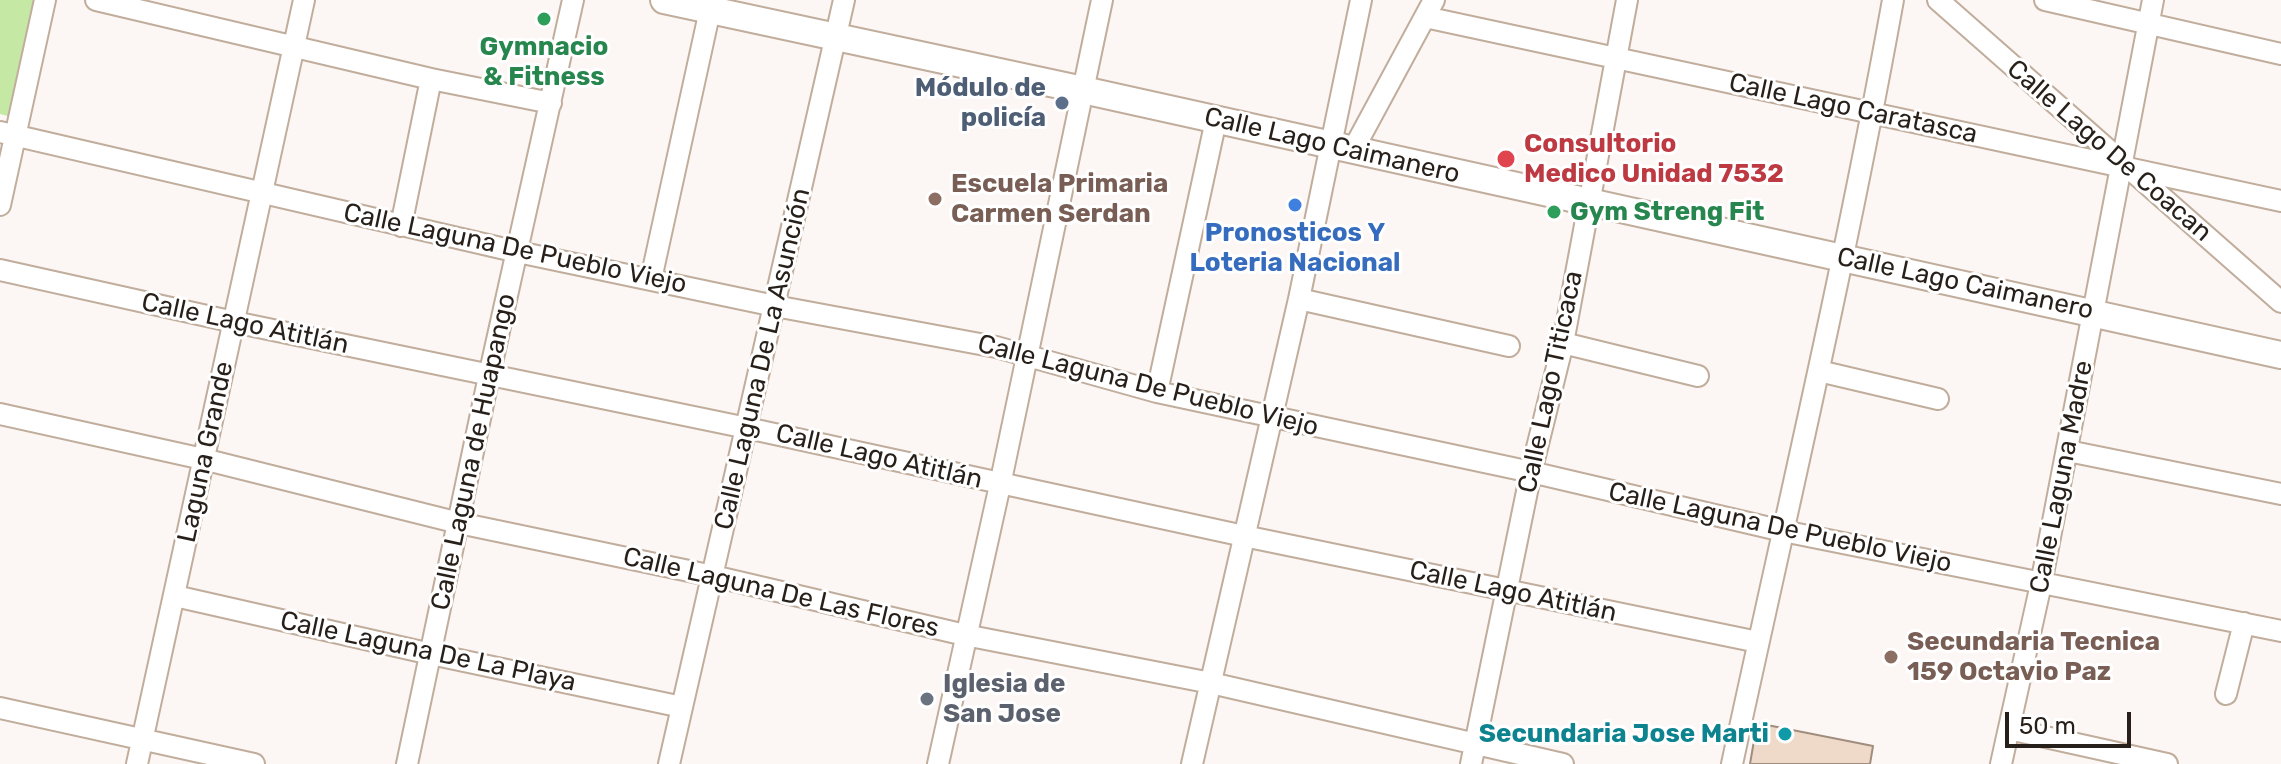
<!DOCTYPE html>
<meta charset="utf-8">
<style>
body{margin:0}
#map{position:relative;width:2281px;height:764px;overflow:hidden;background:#fcf7f4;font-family:Rubik,sans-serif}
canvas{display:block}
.scale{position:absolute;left:2005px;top:712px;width:126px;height:36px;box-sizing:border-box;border:4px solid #271f19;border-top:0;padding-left:10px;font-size:24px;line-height:28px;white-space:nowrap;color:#271f19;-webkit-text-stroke:6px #fff;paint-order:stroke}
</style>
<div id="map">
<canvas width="2281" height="764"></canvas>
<div class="scale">50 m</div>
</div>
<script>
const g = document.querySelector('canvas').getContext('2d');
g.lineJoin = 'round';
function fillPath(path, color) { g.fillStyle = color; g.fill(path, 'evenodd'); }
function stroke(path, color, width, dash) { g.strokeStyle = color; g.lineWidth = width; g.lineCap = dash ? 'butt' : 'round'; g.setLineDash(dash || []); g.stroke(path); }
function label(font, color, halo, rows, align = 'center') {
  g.font = font + ' Rubik,sans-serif'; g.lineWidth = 6; g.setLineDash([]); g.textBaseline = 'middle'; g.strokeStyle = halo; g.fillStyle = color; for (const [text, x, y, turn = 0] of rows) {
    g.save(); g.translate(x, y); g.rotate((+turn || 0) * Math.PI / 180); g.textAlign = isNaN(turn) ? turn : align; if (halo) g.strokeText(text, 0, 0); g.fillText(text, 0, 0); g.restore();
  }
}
const green = new Path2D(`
 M 0,0 L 39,0 L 12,117 L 0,114 Z`);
const building = new Path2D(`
 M 1757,723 L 1873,746 L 1870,764 L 1750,764 Z`);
const minor = new Path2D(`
 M 96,0 L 431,79 L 551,103
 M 1938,0 L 2281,302
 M 2045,0 L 2281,54
 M 1425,17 L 2281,201
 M 0,132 L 518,252 L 775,306 L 996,347 L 1157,392 L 1531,472 L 1783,531 L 2281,631
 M 1353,150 L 1434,0
 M 0,205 L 45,0
 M 401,226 L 431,79
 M 0,270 L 234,322 L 747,428 L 1244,536 L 1758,642
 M 651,279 L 710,10
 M 1299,299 L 1509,346
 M 1563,343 L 1698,376
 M 1819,371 L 1938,399
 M 1157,392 L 1216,120
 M 0,414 L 203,459 L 459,523 L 713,576 L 965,635 L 1211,683 L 1563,764
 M 2068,451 L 2281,494
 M 175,596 L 431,654 L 682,707
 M 2226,694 L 2244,623
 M 0,708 L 254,764
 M 2009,729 L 2167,764
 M 137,764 L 304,0
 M 407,764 L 489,376 L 573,0
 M 669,764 L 844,0
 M 938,764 L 1000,485 L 1102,0
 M 1192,764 L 1299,299 L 1361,0
 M 1471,764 L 1531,472 L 1563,343 L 1627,0
 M 1732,764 C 1787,510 1847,256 1893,0
 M 2001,764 L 2041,584 L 2153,0`);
const tertiary = new Path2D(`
 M 664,0 L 1083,90 L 2281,355`);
const markers = [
 [544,19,8,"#2e9e5b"],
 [1062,103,8,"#5c6f8a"],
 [1506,159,10,"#e0444e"],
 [935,199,8,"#8d6e63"],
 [1295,205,8,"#3f7fe0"],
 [1554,212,8,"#2e9e5b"],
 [1891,657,8,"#8d6e63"],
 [927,699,8,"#6b7280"],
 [1785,734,8,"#0f9aa8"]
];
const leisureNames = [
 ["Gymnacio",544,47],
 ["& Fitness",544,77],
 ["Gym Streng Fit",1570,212,"left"]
];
const serviceNames = [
 ["Módulo de",1046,88],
 ["policía",1046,118]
];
const streetNames = [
 ["Calle Lago Caratasca",1853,109,12],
 ["Calle Lago Caimanero",1332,146,13],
 ["Calle Lago De Coacan",2109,151,41],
 ["Calle Laguna De Pueblo Viejo",515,249,12],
 ["Calle Lago Caimanero",1965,284,12],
 ["Calle Lago Atitlán",245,324,12],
 ["Calle Laguna De La Asunción",763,359,-77],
 ["Calle Lago Titicaca",1551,382,-78],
 ["Calle Laguna De Pueblo Viejo",1148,386,14],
 ["Laguna Grande",206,452,-78],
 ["Calle Laguna de Huapango",474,452,-78],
 ["Calle Lago Atitlán",879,457,13],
 ["Calle Laguna Madre",2062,477,-79],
 ["Calle Laguna De Pueblo Viejo",1780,528,12],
 ["Calle Lago Atitlán",1513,592,12],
 ["Calle Laguna De Las Flores",781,593,13],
 ["Calle Laguna De La Playa",428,652,12]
];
const healthNames = [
 ["Consultorio",1524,144],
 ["Medico Unidad 7532",1524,174]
];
const educationNames = [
 ["Escuela Primaria",951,184],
 ["Carmen Serdan",951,214],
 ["Secundaria Tecnica",1907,642],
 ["159 Octavio Paz",1907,672]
];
const shopNames = [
 ["Pronosticos Y",1295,233],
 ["Loteria Nacional",1295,263]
];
const worshipNames = [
 ["Iglesia de",943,684],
 ["San Jose",943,714]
];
const cultureNames = [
 ["Secundaria Jose Marti",1769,734]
];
fillPath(green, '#c5e8a4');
fillPath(building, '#efdac9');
stroke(building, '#a08d7d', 2);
stroke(minor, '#c1ad9c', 24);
stroke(tertiary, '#c1ad9c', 30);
stroke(minor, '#fff', 20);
stroke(tertiary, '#fff', 26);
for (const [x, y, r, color] of markers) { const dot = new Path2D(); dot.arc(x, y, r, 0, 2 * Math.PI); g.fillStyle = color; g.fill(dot); stroke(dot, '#fff', 3); }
label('bold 26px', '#27864d', '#fff', leisureNames);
label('bold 26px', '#4e5e75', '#fff', serviceNames, 'right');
label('26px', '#271f19', '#fff', streetNames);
label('bold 26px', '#be3a42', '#fff', healthNames, 'left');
label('bold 26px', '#785e54', '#fff', educationNames, 'left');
label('bold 26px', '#366cbe', '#fff', shopNames);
label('bold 26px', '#5b616d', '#fff', worshipNames, 'left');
label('bold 26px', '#0d838f', '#fff', cultureNames, 'right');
</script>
